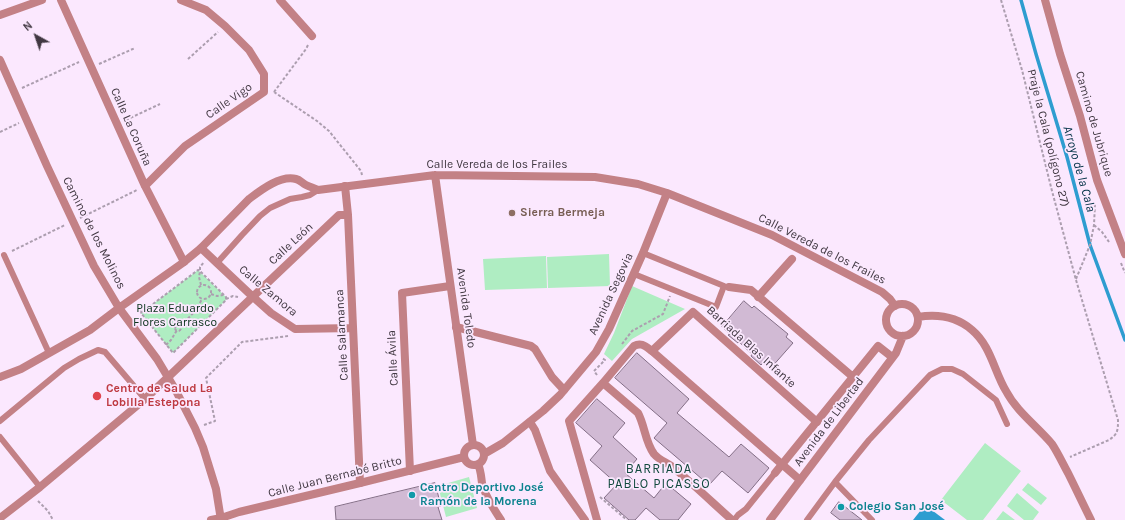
<!DOCTYPE html>
<meta charset="utf-8">
<style>
body{margin:0}
#map{position:relative;width:1125px;height:520px;overflow:hidden;background:#fbe8fe;font-family:Karla,sans-serif}
canvas{display:block}
.north{position:absolute;left:16px;top:16px;width:40px;height:40px;-webkit-text-stroke:3px #fbe8fe;paint-order:stroke;rotate:320deg;font-size:11px;font-weight:700;line-height:16px;text-align:center;color:#413842}
.north::after{content:'';display:block;margin:auto;width:14px;height:18px;background:#413842;clip-path:polygon(50% 0,100% 100%,50% 72%,0 100%)}
</style>
<div id="map">
<canvas width="1125" height="520"></canvas>
<div class="north">N</div>
</div>
<script>
const g = document.querySelector('canvas').getContext('2d');
g.lineJoin = 'round';
function fillPath(path, color) { g.fillStyle = color; g.fill(path, 'evenodd'); }
function stroke(path, color, width, dash) { g.strokeStyle = color; g.lineWidth = width; g.lineCap = dash ? 'butt' : 'round'; g.setLineDash(dash || []); g.stroke(path); }
function label(font, color, halo, rows, align = 'center') {
  g.font = font + ' Karla,sans-serif'; g.lineWidth = 3.5; g.setLineDash([]); g.textBaseline = 'middle'; g.strokeStyle = halo; g.fillStyle = color; for (const [text, x, y, turn = 0] of rows) {
    g.save(); g.translate(x, y); g.rotate((+turn || 0) * Math.PI / 180); g.textAlign = isNaN(turn) ? turn : align; if (halo) g.strokeText(text, 0, 0); g.fillText(text, 0, 0); g.restore();
  }
}
const green = new Path2D(`
 M 609,254 L 610,286 L 548,288 L 547,257 Z
 M 546,256 L 547,288 L 485,290 L 483,259 Z
 M 198,270 L 226,297 L 226,300 L 173,353 L 141,313 Z
 M 632,286 L 685,309 L 632,339 L 612,361 L 604,354 L 614,333 Z
 M 985,443 L 1021,471 L 983,520 L 967,520 L 941,500 Z
 M 469,477 L 477,508 L 446,517 L 438,486 Z
 M 1028,483 L 1047,498 L 1041,505 L 1022,490 Z
 M 1017,493 L 1039,512 L 1033,520 L 1024,520 L 1007,506 Z
 M 1003,511 L 1015,520 L 996,520 Z`);
const water = new Path2D(`
 M 925,505 L 945,520 L 913,520 Z`);
const stream = new Path2D(`
 M 1021,0 L 1036,54 L 1067,157 L 1090,245 L 1125,340`);
const building = new Path2D(`
 M 744,301 L 752,308 L 754,306 L 777,325 L 788,334 L 786,337 L 793,343 L 770,369 L 763,363 L 761,365 L 751,356 L 752,354 L 739,342 L 738,343 L 728,335 L 730,334 L 722,327 Z
 M 637,353 L 689,399 L 677,413 L 729,457 L 741,444 L 769,468 L 748,493 L 722,471 L 709,485 L 654,438 L 667,423 L 615,378 Z
 M 597,399 L 625,423 L 613,437 L 637,459 L 625,473 L 654,498 L 666,483 L 691,504 L 678,520 L 660,520 L 646,508 L 635,520 L 629,520 L 604,498 L 617,484 L 590,460 L 602,446 L 576,423 Z
 M 435,483 L 441,506 L 438,507 L 442,520 L 336,520 L 335,507 Z
 M 839,502 L 862,520 L 840,520 L 831,513 Z`);
const path = new Path2D(`
 M 1001,0 L 1022,70 L 1052,191 L 1076,280 L 1118,420 C 1118,430 1118,434 1109,440 L 1070,457
 M 188,59 L 218,32
 M 99,64 L 135,48
 M 22,88 L 79,62
 M 274,92 L 317,121 L 329,131 L 361,171 L 362,175
 M 274,92 L 306,49 L 308,45
 M 126,120 L 160,104
 M 0,132 L 19,123
 M 80,218 L 137,190
 M 1094,225 L 1102,232 L 1109,242
 M 12,251 L 65,225
 M 1121,263 L 1125,273
 M 1076,279 L 1090,245 L 1094,225 L 1095,203
 M197 292a7 7 0 1 1 14 0a7 7 0 1 1-14 0Z
 M 201,285 L 199,277 L 200,271 L 198,270 L 141,313 L 173,353 L 226,300 L 226,297 L 200,271 L 200,267 L 204,262
 M 211,294 L 217,296 L 223,295
 M 226,299 L 233,296 L 238,297
 M 139,304 L 141,313
 M175 328a3 3 0 1 1 6 0a3 3 0 1 1-6 0Z
 M 181,326 L 196,310 L 202,299
 M 622,344 L 632,331 L 663,314 L 670,296
 M 166,345 L 171,340 L 177,330
 M 597,375 L 594,371 L 605,360 L 602,358
 M 204,425 L 215,421 L 206,378 L 242,342 L 288,336
 M 600,497 L 627,520
 M 38,501 L 48,511 L 53,520`);
const service = new Path2D(`
 M 4,255 L 49,353
 M 217,263 L 242,235 L 260,216 L 270,208 L 290,199 L 302,197 L 310,195 L 318,190
 M 634,274 L 716,307 L 724,286 L 643,253
 M 0,421 L 64,368 L 79,359 L 98,350 L 105,352 L 145,399
 M 0,437 L 40,487
 M 734,520 L 738,515 L 746,509 L 775,473
 M 807,520 L 835,482
 M 872,520 L 835,482 L 869,440 L 930,375 L 942,369 L 952,369 L 963,374 L 996,400 L 1007,424`);
const pedestrian = new Path2D(`
 M 729,287 L 751,290 L 853,377
 M 758,297 L 792,259
 M 652,351 L 693,312 L 817,422
 M 775,473 L 878,346 L 892,357`);
const minor = new Path2D(`
 M 61,0 L 145,186 L 184,262
 M 280,0 L 312,36
 M 1045,0 L 1060,54 L 1080,116 L 1097,180 L 1125,254
 M 0,15 L 42,0
 M 145,186 L 185,146 L 264,92 L 264,74 L 249,50 L 225,26 L 206,10 L 181,0
 M 345,186 L 348,215 L 360,483
 M 201,248 L 252,296 L 271,313 L 295,329 L 353,328
 M 456,327 L 531,346 L 535,349 L 552,377 L 564,390
 M 603,383 L 638,413 C 645,426 645,442 654,454 C 659,460 668,463 674,468 C 694,485 713,503 732,520
 M 530,422 L 535,430 L 550,471 L 585,520
 M 410,471 L 402,293 L 450,286
 M 0,518 L 40,487 L 145,399 L 339,215 L 348,215
 M 211,520 L 221,518
 M 597,520 L 569,421 L 603,383 L 634,346 C 641,342 645,346 652,351 L 800,480`);
const tertiary = new Path2D(`
 M 0,60 L 47,166 L 94,266 L 119,308 L 157,359 L 175,389 L 195,428 L 203,447 L 216,489 L 221,520
 M 435,175 L 473,445
 M886 320a16 16 0 1 1 32 0a16 16 0 1 1-32 0Z
 M 918,317 C 937,314 957,317 972,330 C 991,346 994,371 1006,391 C 1017,412 1037,426 1052,444 C 1058,453 1063,464 1068,473 C 1076,489 1083,504 1091,520
 M 0,377 L 21,369 L 90,330 L 119,308 L 184,262 L 201,248 L 249,199 C 261,190 280,175 296,179 C 300,180 302,183 306,185 C 310,187 314,188 318,190 L 435,175 L 595,177 L 638,184 L 667,193 L 772,235 L 882,292 L 890,299 L 895,306
 M464 455a10 10 0 1 1 20 0a10 10 0 1 1-20 0Z
 M 484,454 L 503,443 L 543,411 L 560,395 L 596,352 L 609,329 L 643,253 L 667,193
 M 478,464 C 481,471 481,476 482,483 C 484,493 495,511 501,520
 M 221,518 L 239,512 L 360,483 L 464,457
 M 770,520 L 896,353 L 903,336`);
const markers = [
 [512,213,4,"#8d6e63"],
 [97,396,5,"#e0444e"],
 [412,495,4,"#0f9aa8"],
 [841,507,4,"#0f9aa8"]
];
const streetNames = [
 ["Calle Vigo",229,101,-35],
 ["Camino de Jubrique",1094,124,74],
 ["Calle La Coruña",131,127,66],
 ["Praje la Cala (polígono 27)",1048,138,76],
 ["Calle Vereda de los Frailes",497,165],
 ["Camino de los Molinos",94,233,63],
 ["Calle León",291,244,-43],
 ["Calle Vereda de los Frailes",822,249,27],
 ["Calle Zamora",268,291,40],
 ["Avenida Segovia",611,294,-65],
 ["Avenida Toledo",466,308,82],
 ["Calle Salamanca",342,335,-93],
 ["Barriada Blas Infante",751,347,42],
 ["Calle Ávila",393,358,-93],
 ["Avenida de Libertad",829,422,-53],
 ["Calle Juan Bernabé Britto",335,477,-14]
];
const educationNames = [
 ["Sierra Bermeja",520,213]
];
const parkNames = [
 ["Plaza Eduardo",175,309],
 ["Flores Carrasco",175,323]
];
const healthNames = [
 ["Centro de Salud La",106,389],
 ["Lobilla Estepona",106,403]
];
const cultureNames = [
 ["Centro Deportivo José",420,488],
 ["Ramón de la Morena",420,502],
 ["Colegio San José",849,507]
];
const waterNames = [
 ["Arroyo de la Cala",1079,169,74]
];
const neighbourhoodNames = [
 ["BARRIADA",659,469],
 ["PABLO PICASSO",659,484]
];
fillPath(green, '#afedc2');
fillPath(water, '#2e9dd0');
stroke(stream, '#2e9dd0', 3.5);
fillPath(building, '#d1bad4');
stroke(building, '#836e86', 1);
stroke(path, '#ac9eaf', 2, [3, 2]);
stroke(service, '#c38186', 6);
stroke(pedestrian, '#c38186', 8);
stroke(minor, '#c38186', 8);
stroke(tertiary, '#c38186', 8);
for (const [x, y, r, color] of markers) { const dot = new Path2D(); dot.arc(x, y, r, 0, 2 * Math.PI); g.fillStyle = color; g.fill(dot); stroke(dot, '#fbe8fe', 1.5); }
label('12px', '#413842', '#fbe8fe', streetNames);
label('bold 12px', '#785e54', '#fbe8fe', educationNames, 'left');
label('12px', '#0a321b', '#fbe8fe', parkNames);
label('bold 12px', '#be3a42', '#fbe8fe', healthNames, 'left');
label('bold 12px', '#0d838f', '#fbe8fe', cultureNames, 'left');
label('italic 13px', '#003045', '#fbe8fe', waterNames);
g.letterSpacing = '1px';
label('13px', '#124a3e', '#fbe8fe', neighbourhoodNames);
g.letterSpacing = '0px';
</script>
